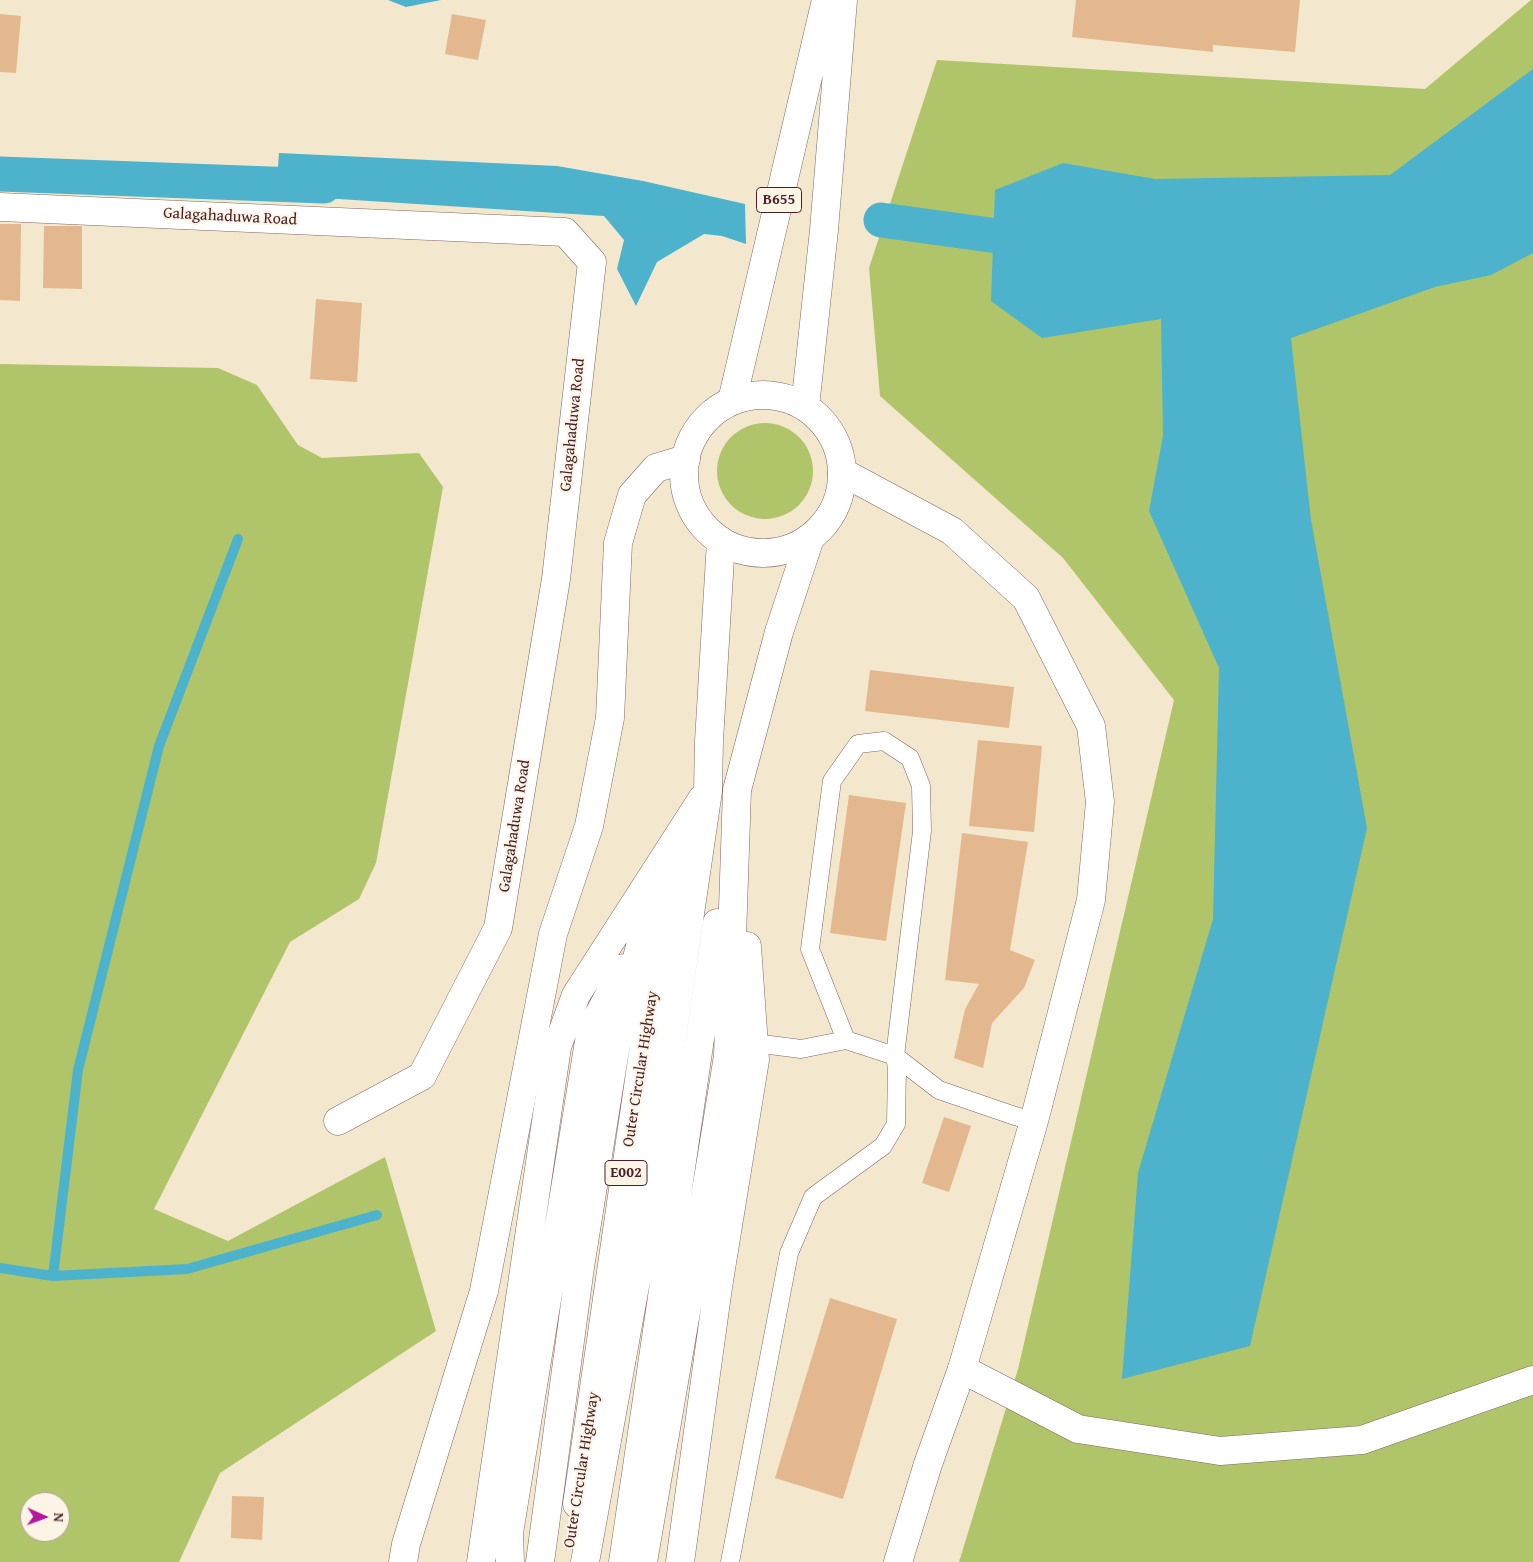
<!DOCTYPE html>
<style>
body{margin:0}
#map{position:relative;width:1533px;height:1562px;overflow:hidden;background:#f3e8cd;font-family:"Gentium Book Plus",serif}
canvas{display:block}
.north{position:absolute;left:20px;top:1492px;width:50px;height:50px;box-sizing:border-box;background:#fcf5e5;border:1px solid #b59f9b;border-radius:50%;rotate:92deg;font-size:14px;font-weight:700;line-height:20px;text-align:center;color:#4a1f2b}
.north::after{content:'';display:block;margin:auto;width:18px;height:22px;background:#b5179e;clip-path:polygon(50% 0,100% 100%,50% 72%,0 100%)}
</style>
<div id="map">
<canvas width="1533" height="1562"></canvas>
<div class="north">N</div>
</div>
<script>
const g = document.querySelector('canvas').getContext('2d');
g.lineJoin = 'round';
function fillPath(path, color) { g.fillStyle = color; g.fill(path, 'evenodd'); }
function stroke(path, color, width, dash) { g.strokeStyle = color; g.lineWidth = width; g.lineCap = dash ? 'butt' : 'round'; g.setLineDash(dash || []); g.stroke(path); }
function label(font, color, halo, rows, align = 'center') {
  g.font = font + ' "Gentium Book Plus",serif'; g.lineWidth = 4; g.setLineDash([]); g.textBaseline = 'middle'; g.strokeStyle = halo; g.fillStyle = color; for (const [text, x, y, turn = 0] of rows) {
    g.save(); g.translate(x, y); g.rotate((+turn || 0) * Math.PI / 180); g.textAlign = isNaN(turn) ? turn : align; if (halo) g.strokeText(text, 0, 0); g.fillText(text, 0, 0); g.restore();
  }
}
const green = new Path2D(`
 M 1531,0 L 1533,0 L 1533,1562 L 959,1562 L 1018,1369 L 1174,700 L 1063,558 L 880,396 L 869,268 L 937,60 L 1425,89 Z
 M 0,364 L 218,368 L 257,385 L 298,445 L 322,458 L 419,453 L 443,487 L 376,863 L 359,899 L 290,942 L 154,1209 L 228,1241 L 385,1157 L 436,1331 L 220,1473 L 179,1562 L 0,1562 ZM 30,1502 L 60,1502 L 60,1532 L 30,1532 Z
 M717 471a48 48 0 1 1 96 0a48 48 0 1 1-96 0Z`);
const water = new Path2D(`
 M 388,0 L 441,0 L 406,7 Z
 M 1533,69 L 1533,253 L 1491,275 L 1435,287 L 1291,338 L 1311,520 L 1367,828 L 1250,1346 L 1122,1379 L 1138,1173 L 1213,919 L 1219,668 L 1149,511 L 1163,436 L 1161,319 L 1042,338 L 991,301 L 995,190 L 1063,163 L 1155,179 L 1390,175 Z
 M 279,153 L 557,166 L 643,181 L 745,204 L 746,244 L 722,236 L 704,234 L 657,262 L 636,306 L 617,269 L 624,240 L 604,216 L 276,195 Z`);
const stream = new Path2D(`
 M 0,1268 L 53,1276 L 187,1269 L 377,1215
 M 53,1276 L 78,1070 L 159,746 L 238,539`);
const canal = new Path2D(`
 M 0,174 L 324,186
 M 881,220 L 1041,242`);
const building = new Path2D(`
 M 1076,0 L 1300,0 L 1295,52 L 1213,45 L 1213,52 L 1072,37 Z
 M 0,14 L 21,16 L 16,73 L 0,72 Z
 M 452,14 L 486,20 L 478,60 L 445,54 Z
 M 0,224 L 21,224 L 20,301 L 0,300 Z
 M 44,226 L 82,226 L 82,289 L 43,288 Z
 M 316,299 L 362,303 L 357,382 L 310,379 Z
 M 870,670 L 1014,687 L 1009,728 L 865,711 Z
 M 978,740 L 1042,746 L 1034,832 L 969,826 Z
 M 849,795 L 906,803 L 886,941 L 830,933 Z
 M 962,833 L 1028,842 L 1010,950 L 1035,960 L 1024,988 L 992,1023 L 983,1068 L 954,1058 L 965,1009 L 979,984 L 945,980 Z
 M 944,1117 L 971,1126 L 949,1192 L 922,1183 Z
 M 830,1298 L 897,1319 L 843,1499 L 775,1478 Z
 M 232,1496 L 264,1497 L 262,1540 L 231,1538 Z`);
const service = new Path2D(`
 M 754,1043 L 801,1049 L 846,1040 L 895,1056 L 939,1090 L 1015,1116 L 1034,1121
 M 730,1562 L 789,1253 L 813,1197 L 883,1146 L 896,1124 L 897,1068 L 895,1056 L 922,831 L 921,786 L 910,758 L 884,741 L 858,744 L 832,781 L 810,949 L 846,1040`);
const minor = new Path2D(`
 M 0,207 L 565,232 L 592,262 L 556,579 L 498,928 L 422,1076 L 338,1121
 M 962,1369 L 1078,1429 L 1220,1451 L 1362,1440 L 1533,1380`);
const tertiary = new Path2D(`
 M 842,472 L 952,531 L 1026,598 L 1091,726 L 1100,802 L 1091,900 L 1034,1121 L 962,1369 L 928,1464 L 898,1562
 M 403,1562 L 406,1544 L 484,1291 L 553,934 L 589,826 L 610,718 L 618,543 L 632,495 L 656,468 L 686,459`);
const primary = new Path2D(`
 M684 474a79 79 0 1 1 158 0a79 79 0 1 1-158 0Z
 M 732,401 L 826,0
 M 805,407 L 824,230 L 843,0`);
const motorway = new Path2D(`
 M 577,1504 L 645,1039 L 672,874 L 682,849
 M 481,1562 L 557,1047 L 576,995 L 702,799
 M 510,1562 L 509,1533 L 591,1029 L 624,968
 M 540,1562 L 580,1267 L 618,1031 L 644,931 L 657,903
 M 585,1562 L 637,1275 L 708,791 L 709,741 L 721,541
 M 623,1562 L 717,923
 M 643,1562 L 691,1283 L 728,1056 L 737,790 L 779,632 L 810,538
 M 680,1562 L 718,1287 L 755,1060 L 747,946`);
const shields = [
 [779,200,45],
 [626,1173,42]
];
const shieldNames = [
 ["B655",779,200],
 ["E002",626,1173]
];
const streetNames = [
 ["Galagahaduwa Road",230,217,3],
 ["Galagahaduwa Road",573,425,-84],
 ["Galagahaduwa Road",515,826,-81],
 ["Outer Circular Highway",641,1069,-81],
 ["Outer Circular Highway",582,1470,-81]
];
fillPath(green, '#b0c569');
fillPath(water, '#4db2cc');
stroke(stream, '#4db2cc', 10);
stroke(canal, '#4db2cc', 35);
fillPath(building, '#e3b88e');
stroke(service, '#856564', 19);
stroke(minor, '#856564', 29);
stroke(tertiary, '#856564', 29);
stroke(primary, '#856564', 29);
stroke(motorway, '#856564', 29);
stroke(service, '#fff', 18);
stroke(minor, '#fff', 28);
stroke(tertiary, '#fff', 28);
stroke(primary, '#fff', 28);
stroke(motorway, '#fff', 28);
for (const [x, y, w] of shields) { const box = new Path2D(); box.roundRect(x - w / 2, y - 12.5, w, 25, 4); g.fillStyle = '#fcf5e5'; g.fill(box); stroke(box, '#4a1f2b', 1); }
label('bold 15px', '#4a1f2b', null, shieldNames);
label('16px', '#4a1f2b', '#fcf5e5', streetNames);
</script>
